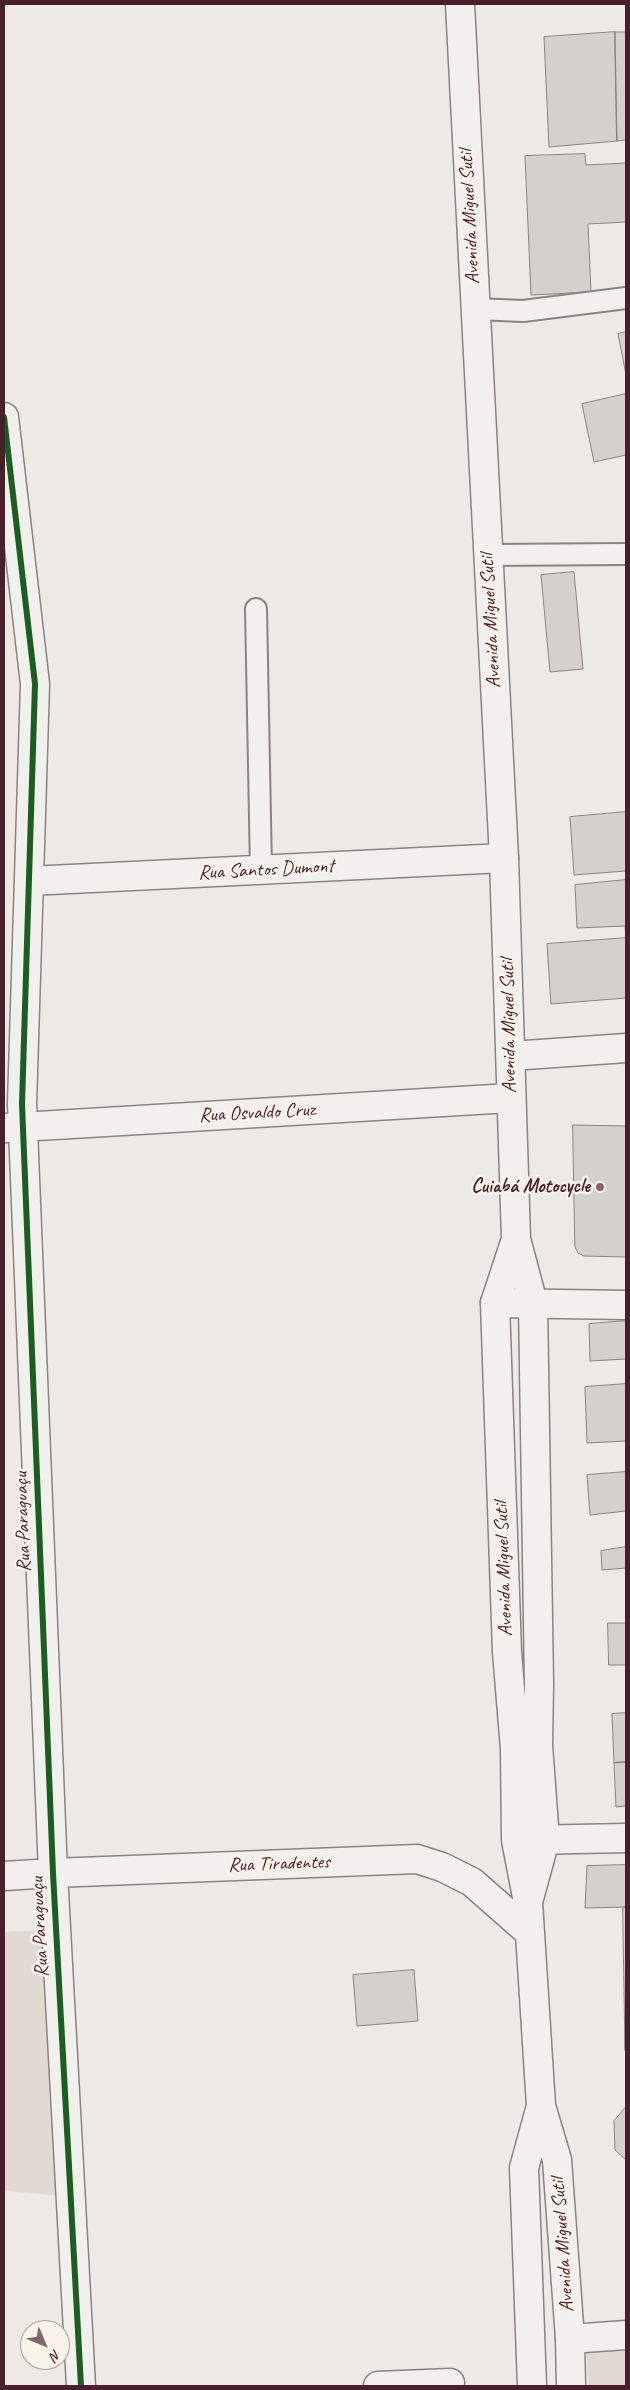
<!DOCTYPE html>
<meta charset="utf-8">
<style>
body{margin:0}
#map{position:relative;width:630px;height:2390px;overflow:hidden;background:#eceae4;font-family:Caveat,sans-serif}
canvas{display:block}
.frame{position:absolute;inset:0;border:5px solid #4a1f2b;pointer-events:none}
.north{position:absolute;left:20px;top:2320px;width:50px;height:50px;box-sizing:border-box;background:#f7f3e8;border:1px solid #b29e9c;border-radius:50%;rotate:135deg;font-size:14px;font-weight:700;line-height:20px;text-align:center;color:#4a1f2b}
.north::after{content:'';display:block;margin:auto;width:18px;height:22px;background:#83666c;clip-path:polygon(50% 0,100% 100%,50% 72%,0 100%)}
</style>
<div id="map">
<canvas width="630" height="2390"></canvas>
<div class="frame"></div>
<div class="north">N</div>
</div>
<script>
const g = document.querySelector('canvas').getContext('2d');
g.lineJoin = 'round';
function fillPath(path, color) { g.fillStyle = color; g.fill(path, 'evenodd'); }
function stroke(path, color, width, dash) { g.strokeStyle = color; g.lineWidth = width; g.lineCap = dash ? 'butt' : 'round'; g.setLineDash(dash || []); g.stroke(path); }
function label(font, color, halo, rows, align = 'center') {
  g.font = font + ' Caveat,sans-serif'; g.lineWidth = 5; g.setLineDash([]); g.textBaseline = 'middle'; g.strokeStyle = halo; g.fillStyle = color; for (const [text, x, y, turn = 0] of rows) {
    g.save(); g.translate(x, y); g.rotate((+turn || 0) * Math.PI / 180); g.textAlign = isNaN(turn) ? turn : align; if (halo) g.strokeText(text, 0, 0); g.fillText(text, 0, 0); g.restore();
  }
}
const built = new Path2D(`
 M 47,1930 L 65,2196 L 4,2191 L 4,1932 Z
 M 626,2327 L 626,2386 L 588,2386 L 586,2331 Z`);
const building = new Path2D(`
 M 615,32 L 626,32 L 626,140 L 617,141 Z
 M 615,32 L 617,141 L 549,147 L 544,37 Z
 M 585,154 L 586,165 L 626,163 L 626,222 L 588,224 L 591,292 L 531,295 L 525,156 Z
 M 626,332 L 626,375 L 618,334 Z
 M 626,394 L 626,455 L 594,462 L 582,404 Z
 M 574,572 L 583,669 L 550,672 L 541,575 Z
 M 626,812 L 626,871 L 574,875 L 570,817 Z
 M 626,880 L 626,938 L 625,926 L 577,928 L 575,885 Z
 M 626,938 L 626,998 L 551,1004 L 547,944 Z
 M 573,1125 L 626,1126 L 626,1257 L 584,1256 L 578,1253 L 575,1247 Z
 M 626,1321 L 626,1359 L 590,1361 L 589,1324 Z
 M 626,1384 L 626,1441 L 587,1443 L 585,1387 Z
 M 626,1472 L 626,1511 L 590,1515 L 587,1475 Z
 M 626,1547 L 626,1568 L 602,1570 L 601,1551 Z
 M 608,1623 L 626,1623 L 626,1665 L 609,1665 Z
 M 626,1713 L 626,1762 L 614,1763 L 612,1714 Z
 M 626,1762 L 626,1806 L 616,1807 L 614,1763 Z
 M 626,1865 L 626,1907 L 585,1908 L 587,1866 Z
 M 623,1907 L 626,1907 L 625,2050 Z
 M 414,1970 L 418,2021 L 357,2026 L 353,1975 Z
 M 626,2107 L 626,2160 L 615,2150 L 614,2121 Z`);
const lane = new Path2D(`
 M 475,309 L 523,311 L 626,298
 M 488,555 L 626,554
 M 256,609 L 261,870`);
const street = new Path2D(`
 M 4,417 L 35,684 L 22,1104 L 53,1873 L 4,1876
 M 29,881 L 504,858
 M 511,1056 L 626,1048
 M 4,1128 L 510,1098
 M 495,1303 L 626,1305
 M 570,2339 L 626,2335
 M 378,2386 L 450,2383`);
const secondary = new Path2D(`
 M 460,4 L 504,858 L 516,1239 L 533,1303 L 539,1684 L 538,1745 L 545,1840 L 528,1902
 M 516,1239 L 495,1303 L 507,1652 L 515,1749 L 516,1840 L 528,1902 L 541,2106 L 557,2160 L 570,2339 L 571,2386
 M 528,1840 L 626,1838
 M 81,2386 L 53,1873 L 417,1859 L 442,1867 L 472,1882 L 530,1933
 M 532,2386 L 524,2168 L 541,2106`);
const cycleway = new Path2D(`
 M 4,417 L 35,684 L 22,1104 L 53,1873 L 81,2386`);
const markers = [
 [600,1187,5,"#83666c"]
];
const streetNames = [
 ["Avenida Miguel Sutil",470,217,-93],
 ["Avenida Miguel Sutil",491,621,-93],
 ["Rua Santos Dumont",266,870,-3],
 ["Avenida Miguel Sutil",509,1026,-91],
 ["Rua Osvaldo Cruz",257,1113,-3],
 ["Rua Paraguaçu",23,1522,-92],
 ["Avenida Miguel Sutil",504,1569,-92],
 ["Rua Tiradentes",279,1864,-2],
 ["Rua Paraguaçu",40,1927,-93],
 ["Avenida Miguel Sutil",563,2245,-94]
];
const poiNames = [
 ["Cuiabá Motocycle",590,1187]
];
fillPath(built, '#e1dad3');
fillPath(building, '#d4d0cc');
stroke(building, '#8b8282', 1);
stroke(lane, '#8b8282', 24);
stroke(street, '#8b8282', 31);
stroke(secondary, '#8b8282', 31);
stroke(lane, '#f1f0ec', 20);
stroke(street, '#f1f0ec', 28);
stroke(secondary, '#f1f0ec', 28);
stroke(cycleway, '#1b5e20', 6);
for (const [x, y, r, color] of markers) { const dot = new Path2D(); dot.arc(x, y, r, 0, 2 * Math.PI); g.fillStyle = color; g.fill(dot); stroke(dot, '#f7f3e8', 2); }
label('20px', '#4a1f2b', '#f7f3e8', streetNames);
label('bold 20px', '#4a1f2b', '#f7f3e8', poiNames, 'right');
</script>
